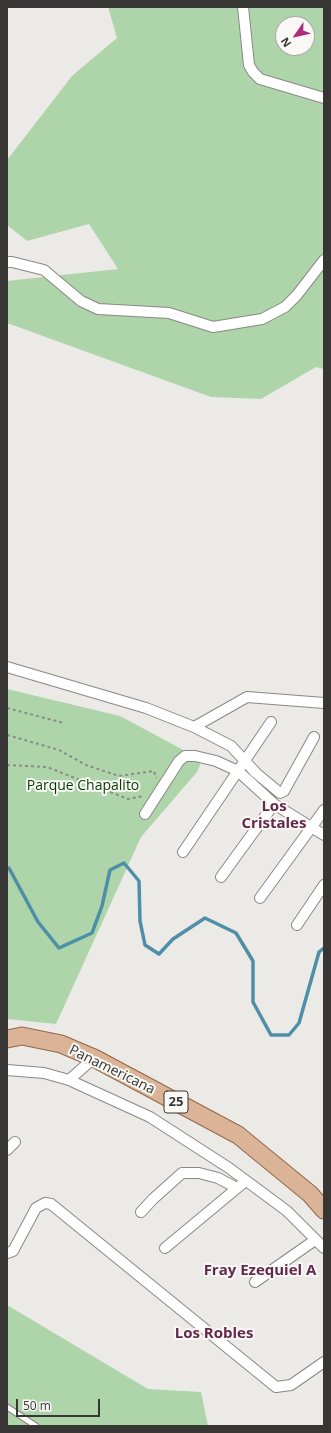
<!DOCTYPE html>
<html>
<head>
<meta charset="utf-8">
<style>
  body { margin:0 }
  #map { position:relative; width:331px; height:1433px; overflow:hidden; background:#eceae7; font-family:"Open Sans",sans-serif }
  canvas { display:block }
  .frame { position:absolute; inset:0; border:8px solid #373635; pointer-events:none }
  .north { position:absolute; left:275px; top:16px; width:40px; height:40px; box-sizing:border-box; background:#f9f8f4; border:1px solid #abaaa8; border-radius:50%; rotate:236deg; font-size:11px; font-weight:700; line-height:16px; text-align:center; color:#373635 }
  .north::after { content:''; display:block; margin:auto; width:14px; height:18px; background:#aa2d7e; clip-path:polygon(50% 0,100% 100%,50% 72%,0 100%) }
  .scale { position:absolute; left:16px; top:1399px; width:84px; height:18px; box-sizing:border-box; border:2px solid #373635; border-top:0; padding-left:5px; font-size:12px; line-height:14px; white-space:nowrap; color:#373635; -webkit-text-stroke:3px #f9f8f4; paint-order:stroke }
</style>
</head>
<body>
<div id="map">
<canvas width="331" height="1433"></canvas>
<div class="frame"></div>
<div class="north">N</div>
<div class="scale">50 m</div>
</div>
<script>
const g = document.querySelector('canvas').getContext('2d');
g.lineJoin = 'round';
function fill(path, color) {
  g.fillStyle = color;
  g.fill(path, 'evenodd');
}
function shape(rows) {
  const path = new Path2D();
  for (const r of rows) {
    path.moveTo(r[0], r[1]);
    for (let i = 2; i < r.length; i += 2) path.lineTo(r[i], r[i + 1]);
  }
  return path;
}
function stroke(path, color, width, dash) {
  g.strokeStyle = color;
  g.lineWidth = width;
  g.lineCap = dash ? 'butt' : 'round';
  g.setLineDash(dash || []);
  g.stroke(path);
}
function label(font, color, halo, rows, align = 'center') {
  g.font = font + ' "Open Sans",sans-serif';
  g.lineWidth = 4;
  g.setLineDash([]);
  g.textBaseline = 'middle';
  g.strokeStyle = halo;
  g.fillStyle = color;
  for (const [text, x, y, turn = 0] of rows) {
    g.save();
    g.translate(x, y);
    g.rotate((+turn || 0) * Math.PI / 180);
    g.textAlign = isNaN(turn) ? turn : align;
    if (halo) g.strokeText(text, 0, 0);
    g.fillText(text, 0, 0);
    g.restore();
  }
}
const green = shape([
  [108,7,324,7,324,369,316,367,261,399,211,397,7,323,7,281,118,269,89,224,27,241,7,225,7,160,72,76,117,38],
  [283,24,307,24,307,48,283,48],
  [7,689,120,716,202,760,197,772,141,837,56,1024,7,1019],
  [7,1305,148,1389,201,1392,208,1426,7,1426]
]);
const stream = shape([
  [7,869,9,868,38,922,59,948,92,933,102,906,110,870,124,863,139,881,140,921,145,945,159,954,173,939,205,918,236,933,253,961,253,1002,271,1035,289,1035,299,1023,319,952,324,948]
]);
const path = shape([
  [7,708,64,723],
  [7,735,59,750,86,765,119,776,154,771,156,778],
  [7,765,47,767,128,799,144,796]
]);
const lane = shape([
  [7,1407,36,1426]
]);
const street = shape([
  [243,7,249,65,253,72,260,79,324,98],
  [7,262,12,262,44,270,81,301,98,309,169,313,213,327,262,319,285,307,297,295,324,260],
  [7,667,146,708,194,727,247,697,324,703],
  [194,727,231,746,256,773,280,793,284,791,314,737],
  [145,814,179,761,185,756,195,756,216,761,238,771,274,804,324,835],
  [183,852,271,722],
  [221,877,274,804],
  [260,898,324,810],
  [297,925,324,885],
  [7,1070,44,1073,69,1080,150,1117,229,1168,287,1211,324,1248],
  [69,1080,94,1058],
  [7,1150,15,1142],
  [141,1212,153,1199,182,1173,199,1173,218,1178,237,1188],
  [165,1248,242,1184],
  [7,1253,13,1251,36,1208,45,1203,51,1204,276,1387,291,1385,324,1362],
  [255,1282,315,1240]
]);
const primary = shape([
  [7,1039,22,1036,61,1044,94,1058,238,1135,310,1194,324,1210]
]);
const shields = [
  [176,1102,24]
];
const shieldNames = [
  ["25",176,1102]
];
const parkNames = [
  ["Parque Chapalito",83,786]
];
const streetNames = [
  ["Panamericana",112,1070,26]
];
const neighbourhoodNames = [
  ["Los",274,807],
  ["Cristales",274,824],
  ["Fray Ezequiel A",260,1271],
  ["Los Robles",214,1334]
];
fill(green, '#aed4a9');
stroke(stream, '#4e8ea6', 3.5);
stroke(lane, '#898885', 7);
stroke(street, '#898885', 12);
stroke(primary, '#926747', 19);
stroke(path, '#8c8a89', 2, [3, 3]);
stroke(lane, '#fff', 5);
stroke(street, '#fff', 10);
stroke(primary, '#dbb397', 17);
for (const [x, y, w] of shields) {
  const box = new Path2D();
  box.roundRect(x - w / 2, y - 11, w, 22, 3);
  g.fillStyle = '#f9f8f4';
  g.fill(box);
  stroke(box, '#373635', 1);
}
label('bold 13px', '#373635', null, shieldNames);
label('14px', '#043c00', '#f9f8f4', parkNames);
label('14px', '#373635', '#f9f8f4', streetNames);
label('bold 15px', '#65284d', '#f9f8f4', neighbourhoodNames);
</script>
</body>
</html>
